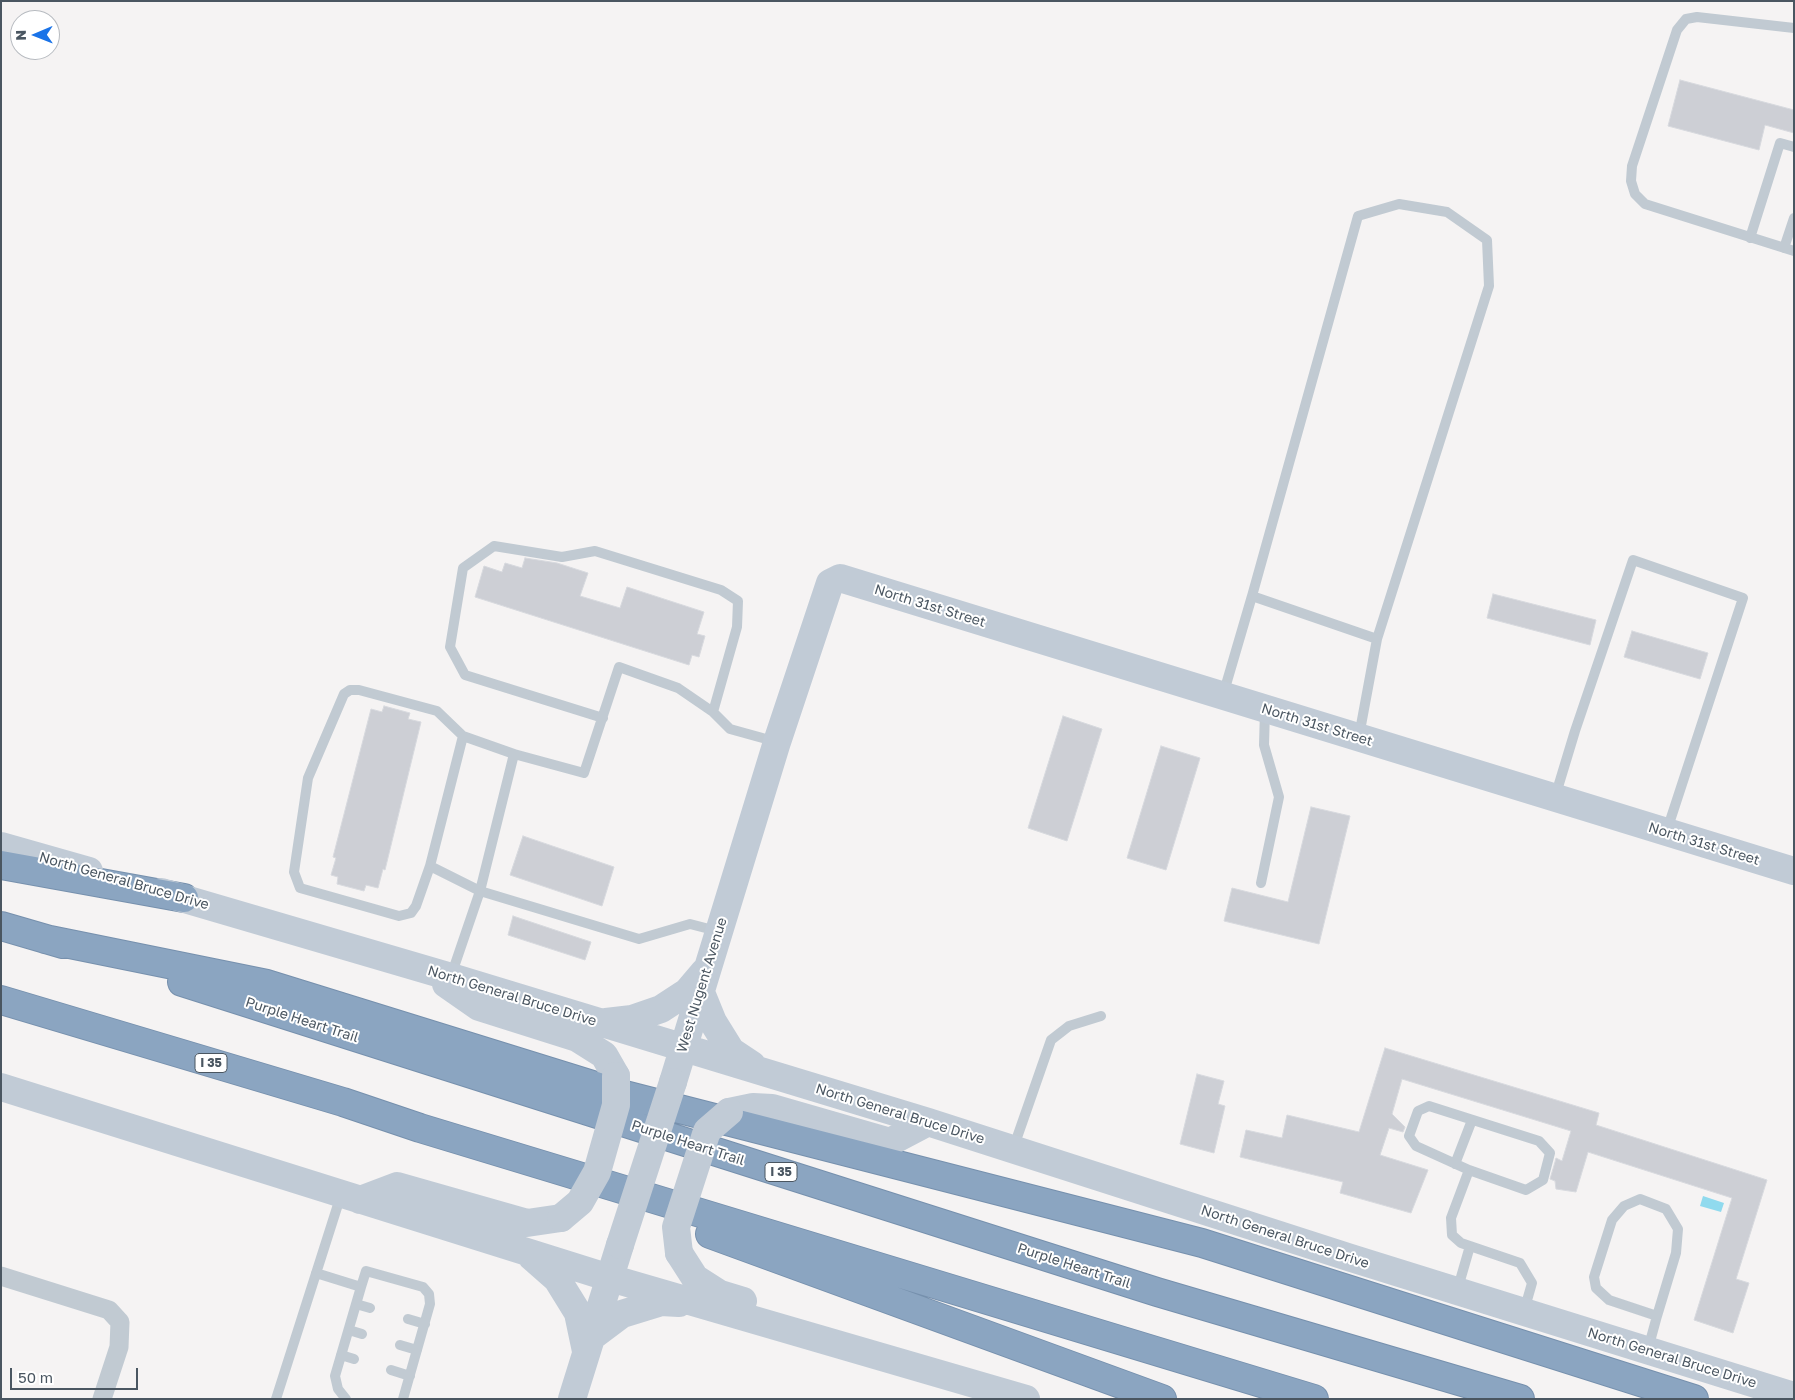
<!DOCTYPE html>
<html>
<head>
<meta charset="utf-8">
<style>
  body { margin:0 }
  #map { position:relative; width:1795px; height:1400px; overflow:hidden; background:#f5f3f3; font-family:"Golos Text",sans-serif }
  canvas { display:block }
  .frame { position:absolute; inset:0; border:2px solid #4a5661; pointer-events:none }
  .north { position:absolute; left:10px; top:10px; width:50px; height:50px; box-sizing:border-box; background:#fff; border:1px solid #b7bbc0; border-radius:50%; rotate:269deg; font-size:14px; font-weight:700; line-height:20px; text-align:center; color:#4a5661 }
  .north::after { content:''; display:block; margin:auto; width:18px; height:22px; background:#1a73e8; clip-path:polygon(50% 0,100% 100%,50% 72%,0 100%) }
  .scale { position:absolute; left:10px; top:1368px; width:128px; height:22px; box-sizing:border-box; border:2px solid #4a5661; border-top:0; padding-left:6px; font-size:15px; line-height:18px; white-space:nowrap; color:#4a5661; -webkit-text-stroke:4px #fff; paint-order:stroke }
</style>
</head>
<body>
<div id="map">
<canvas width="1795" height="1400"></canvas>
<div class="frame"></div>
<div class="north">N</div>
<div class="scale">50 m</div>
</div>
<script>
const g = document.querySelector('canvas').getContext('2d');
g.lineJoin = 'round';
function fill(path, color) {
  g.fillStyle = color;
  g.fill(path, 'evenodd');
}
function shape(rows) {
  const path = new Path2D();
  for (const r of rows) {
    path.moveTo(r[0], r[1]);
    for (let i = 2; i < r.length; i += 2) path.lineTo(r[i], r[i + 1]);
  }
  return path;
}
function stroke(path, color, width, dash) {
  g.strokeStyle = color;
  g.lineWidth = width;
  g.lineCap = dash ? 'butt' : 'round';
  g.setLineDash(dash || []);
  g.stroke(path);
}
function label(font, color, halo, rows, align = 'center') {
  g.font = font + ' "Golos Text",sans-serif';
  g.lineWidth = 4;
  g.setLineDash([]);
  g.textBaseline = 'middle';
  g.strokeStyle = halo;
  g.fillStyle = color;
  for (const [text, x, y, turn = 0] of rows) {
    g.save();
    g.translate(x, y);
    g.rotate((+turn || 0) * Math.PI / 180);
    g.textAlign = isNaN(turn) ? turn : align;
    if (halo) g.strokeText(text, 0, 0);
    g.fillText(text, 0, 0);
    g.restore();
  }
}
const water = shape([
  [1703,1196,1724,1203,1721,1212,1700,1206]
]);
const building = shape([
  [1680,80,1794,110,1794,133,1765,125,1759,150,1668,126,1680,80],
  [525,558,557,563,588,573,580,596,620,608,627,587,704,612,697,634,705,636,699,657,692,655,689,665,475,597,484,566,502,572,505,563,522,568,525,558],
  [1493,594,1596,620,1590,645,1487,618,1493,594],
  [1632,631,1708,653,1700,679,1624,657,1632,631],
  [384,706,410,713,408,719,421,722,385,870,383,869,378,888,366,885,364,891,337,884,338,877,331,875,336,858,333,857,371,709,382,712,384,706],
  [1063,716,1102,729,1067,841,1028,828,1063,716],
  [1161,746,1200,758,1166,870,1127,858,1161,746],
  [1311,807,1350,816,1319,944,1224,921,1232,888,1288,902,1311,807],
  [523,836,614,867,602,906,510,875,523,836],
  [513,916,591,942,585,960,508,935,513,916],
  [1385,1048,1599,1113,1596,1125,1767,1180,1736,1279,1749,1283,1733,1333,1694,1320,1732,1198,1588,1152,1576,1192,1556,1189,1555,1181,1550,1179,1555,1162,1556,1158,1562,1161,1571,1131,1402,1079,1392,1114,1405,1127,1403,1132,1389,1128,1380,1155,1428,1170,1411,1213,1340,1193,1343,1182,1240,1157,1246,1130,1282,1138,1287,1115,1359,1132,1385,1048],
  [1197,1074,1224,1081,1218,1104,1225,1106,1214,1153,1180,1144,1197,1074]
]);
const lane = shape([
  [1794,28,1697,17,1686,19,1677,30,1632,166,1631,181,1635,194,1645,204,1794,251],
  [1750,238,1780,143,1794,147],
  [1784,248,1794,218],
  [1252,596,1358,216,1399,204,1447,212,1487,240,1489,286,1377,639],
  [1223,695,1252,596,1377,639,1359,736],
  [603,718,465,675,450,647,463,568,494,546,562,557,595,551,721,590,738,601,737,627,713,712,730,729,777,742],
  [514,754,463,736,437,711,359,690,350,690,344,694,308,778,294,872,300,888,399,916,411,913,416,906,430,866,480,891,639,939,690,924,717,931],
  [1555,797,1575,731,1633,560,1743,598,1667,830],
  [430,866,463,736],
  [1261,883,1279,797,1264,745,1265,710],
  [451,976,480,891,514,754,584,773,619,667,678,688,713,712],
  [1013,1149,1051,1040,1069,1026,1101,1016],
  [1455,1164,1472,1120],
  [1469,1170,1526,1190,1543,1180,1550,1153,1539,1141,1429,1106,1418,1111,1409,1136,1416,1146,1469,1170,1451,1218,1452,1235,1461,1243,1520,1263,1532,1283,1524,1311],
  [316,1273,361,1287,366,1271,423,1287,429,1294,430,1304,403,1399],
  [1457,1291,1470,1246],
  [356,1304,370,1308],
  [408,1319,425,1324],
  [349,1330,362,1334],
  [400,1345,417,1350],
  [1648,1349,1657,1316,1676,1253,1678,1229,1666,1209,1640,1199,1624,1206,1612,1220,1594,1277,1596,1288,1609,1300,1657,1316],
  [341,1355,354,1359],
  [391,1370,410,1376],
  [276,1399,341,1195],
  [346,1399,338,1389,335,1376,361,1287]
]);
const street = shape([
  [1,1276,109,1310,120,1322,119,1347,102,1399]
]);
const secondary = shape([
  [1,846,89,871],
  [161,892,451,977,928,1122,1351,1258,1794,1396],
  [446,984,479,1007,577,1038,604,1055,616,1076],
  [700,990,713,1022,731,1051,752,1065],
  [606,1022,632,1019,661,1009,687,992,704,972],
  [673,1082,777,742,830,583,840,578,1794,871],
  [1,1087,610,1278,1026,1399],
  [729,1112,753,1107,772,1108,890,1142,928,1122],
  [360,1200,397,1186,527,1223,561,1218],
  [679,1253,695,1278,720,1294,743,1301],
  [532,1257,557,1279,578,1313,586,1351],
  [590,1338,622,1314,661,1302,679,1303],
  [572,1399,620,1245]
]);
const highway = shape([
  [1,865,184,898],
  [1,926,63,944],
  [45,939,267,984,625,1095,1202,1243,1694,1399],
  [182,982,1157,1292,1520,1399],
  [1,1000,343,1102,420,1128,1314,1399],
  [710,1234,1162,1399]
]);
const secondaryBridge = shape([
  [561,1218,580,1202,597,1172,616,1105,616,1076],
  [620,1245,673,1082],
  [679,1253,676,1227,707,1131,729,1112]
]);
const shields = [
  [211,1063,32],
  [781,1172,32]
];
const shieldNames = [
  ["I 35",211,1063],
  ["I 35",781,1172]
];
const streetNames = [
  ["North 31st Street",930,606,17],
  ["North 31st Street",1317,725,17],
  ["North 31st Street",1704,844,17],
  ["North General Bruce Drive",124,881,16],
  ["West Nugent Avenue",702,985,-73],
  ["North General Bruce Drive",512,996,17],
  ["Purple Heart Trail",302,1020,18],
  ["North General Bruce Drive",900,1114,17],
  ["Purple Heart Trail",688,1143,18],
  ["North General Bruce Drive",1285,1237,18],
  ["Purple Heart Trail",1074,1266,18],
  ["North General Bruce Drive",1672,1358,17]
];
fill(water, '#90daee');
fill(building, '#cdcfd5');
stroke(building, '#d7d9de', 1);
stroke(highway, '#7690ad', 30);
stroke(lane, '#c1cad2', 10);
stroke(street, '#c1cad2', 19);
stroke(secondary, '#c1cbd6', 28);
stroke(highway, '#8ba5c1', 28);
stroke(secondaryBridge, '#c1cbd6', 28);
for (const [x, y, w] of shields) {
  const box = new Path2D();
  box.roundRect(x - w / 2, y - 9.5, w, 19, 4);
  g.fillStyle = '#fff';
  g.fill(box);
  stroke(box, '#4a5661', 1);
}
label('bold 12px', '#4a5661', null, shieldNames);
label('14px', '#4a5661', '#fff', streetNames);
</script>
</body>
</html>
